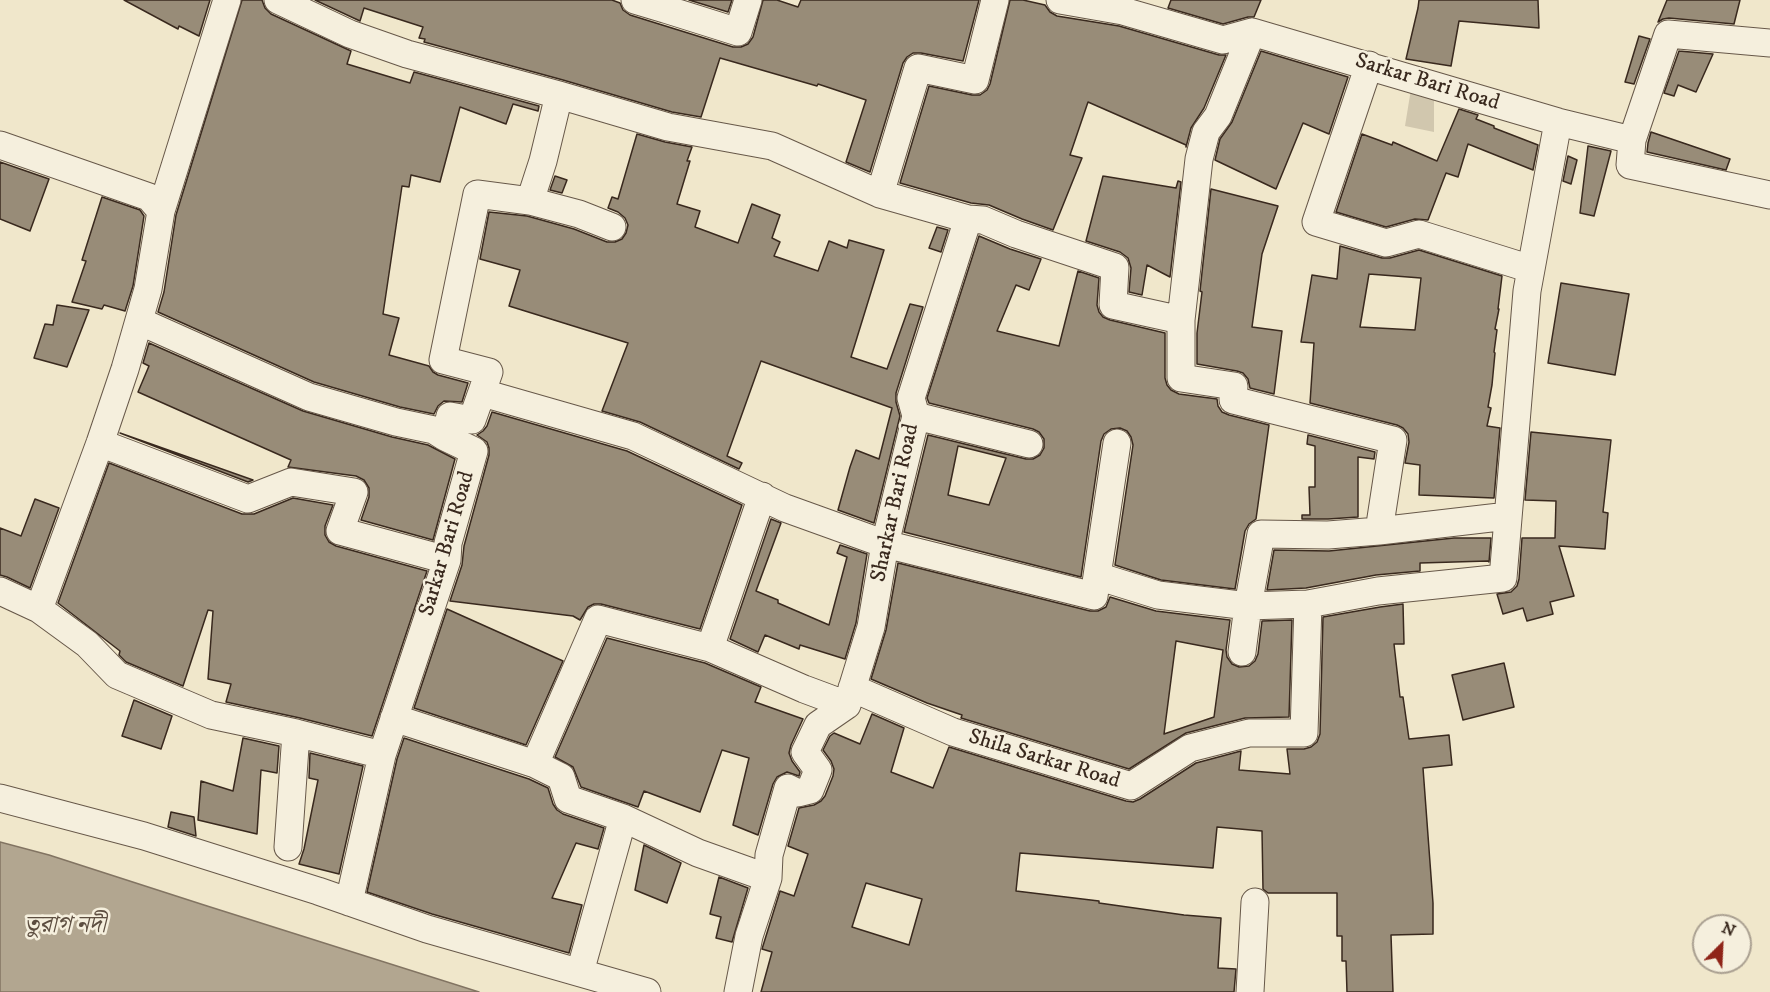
<!DOCTYPE html>
<html>
<head>
<meta charset="utf-8">
<style>
  body { margin:0 }
  #map { position:relative; width:1770px; height:992px; overflow:hidden; background:#f0e7cb; font-family:"IM FELL DW Pica",serif }
  canvas { display:block }
  .north { position:absolute; left:1692px; top:914px; width:60px; height:60px; box-sizing:border-box; background:#f5efdd; border:2px solid #aaa091; border-radius:50%; rotate:24deg; font-size:16px; font-weight:700; line-height:24px; text-align:center; color:#39291e }
  .north::after { content:''; display:block; margin:auto; width:21px; height:27px; background:#8f2418; clip-path:polygon(50% 0,100% 100%,50% 72%,0 100%) }
</style>
</head>
<body>
<div id="map">
<canvas width="1770" height="992"></canvas>
<div class="north">N</div>
</div>
<script>
const g = document.querySelector('canvas').getContext('2d');
g.lineJoin = 'round';
function fill(path, color) {
  g.fillStyle = color;
  g.fill(path, 'evenodd');
}
function shape(rows) {
  const path = new Path2D();
  for (const r of rows) {
    path.moveTo(r[0], r[1]);
    for (let i = 2; i < r.length; i += 2) path.lineTo(r[i], r[i + 1]);
  }
  return path;
}
function stroke(path, color, width, dash) {
  g.strokeStyle = color;
  g.lineWidth = width;
  g.lineCap = dash ? 'butt' : 'round';
  g.setLineDash(dash || []);
  g.stroke(path);
}
function label(font, color, halo, rows, align = 'center') {
  g.font = font + ' "IM FELL DW Pica","Noto Serif Bengali",serif';
  g.lineWidth = 5;
  g.setLineDash([]);
  g.textBaseline = 'middle';
  g.strokeStyle = halo;
  g.fillStyle = color;
  for (const [text, x, y, turn = 0] of rows) {
    g.save();
    g.translate(x, y);
    g.rotate((+turn || 0) * Math.PI / 180);
    g.textAlign = isNaN(turn) ? turn : align;
    if (halo) g.strokeText(text, 0, 0);
    g.fillText(text, 0, 0);
    g.restore();
  }
}
const green = shape([
  [1411,89,1434,95,1434,132,1405,126]
]);
const water = shape([
  [0,842,49,855,204,905,479,992,0,992,0,842]
]);
const building = shape([
  [124,0,210,0,199,36,179,26,178,29,124,0],
  [242,0,262,0,265,8,271,14,351,51,347,64,410,83,414,72,539,106,538,111,513,104,506,124,460,107,440,182,411,175,409,187,402,186,383,314,399,318,389,355,429,366,433,372,438,375,468,383,462,402,444,401,438,406,434,414,400,407,314,382,158,312,164,292,176,215,242,0],
  [315,0,612,0,620,3,623,10,630,15,733,47,741,47,748,44,753,37,763,0,777,0,798,7,801,0,979,0,963,61,921,53,913,53,907,57,903,63,870,172,846,162,866,100,818,84,817,86,720,58,701,117,672,112,563,80,424,42,425,39,419,38,423,27,364,8,360,21,315,0],
  [689,0,732,0,728,12,689,0],
  [1010,0,1023,0,1045,5,1050,12,1057,16,1119,26,1219,55,1226,55,1204,108,1191,128,1186,147,1186,145,1088,102,1070,155,1082,158,1053,230,1022,219,989,205,971,203,900,183,929,86,972,95,980,95,987,90,990,84,1010,0],
  [1171,0,1261,0,1254,17,1248,17,1223,24,1168,8,1171,0],
  [1419,0,1538,0,1539,28,1459,21,1451,66,1406,59,1418,8,1419,0],
  [1667,0,1740,0,1734,24,1669,18,1663,19,1658,22,1667,0],
  [1639,36,1650,39,1634,84,1625,82,1639,36],
  [1261,51,1348,77,1329,134,1303,123,1276,189,1215,160,1220,139,1232,122,1261,51],
  [1679,51,1713,54,1696,92,1678,85,1674,96,1664,93,1679,51],
  [1459,109,1478,115,1476,119,1494,126,1494,128,1538,145,1533,170,1468,144,1458,177,1446,173,1428,220,1415,219,1386,227,1336,212,1362,134,1392,145,1393,142,1437,161,1459,109],
  [1651,132,1730,159,1726,170,1647,152,1648,143,1651,132],
  [637,134,665,142,692,147,687,161,690,161,677,204,700,211,695,227,738,243,752,204,780,215,772,238,780,242,774,256,818,271,829,241,847,248,849,240,884,250,851,357,887,369,910,304,923,307,896,393,896,402,900,416,874,523,838,510,850,467,856,450,879,459,892,408,761,361,727,456,742,463,739,469,640,422,602,411,628,343,509,306,520,270,480,259,489,212,527,216,574,229,607,242,615,242,622,239,626,233,628,225,625,218,618,212,608,208,612,197,618,199,637,134],
  [1588,146,1611,151,1594,216,1580,213,1588,146],
  [1568,156,1577,160,1571,184,1563,181,1568,156],
  [0,162,49,179,30,231,0,219,0,162],
  [555,176,567,180,562,193,550,190,555,176],
  [1103,176,1176,188,1178,181,1181,182,1170,277,1147,265,1142,295,1129,292,1131,268,1128,258,1120,252,1086,241,1103,176],
  [1211,189,1278,206,1262,254,1252,327,1282,331,1274,394,1250,388,1248,379,1243,373,1237,371,1197,364,1197,333,1202,292,1200,291,1211,189],
  [102,197,140,210,144,216,133,286,125,311,104,305,102,309,72,302,86,261,82,260,102,197],
  [937,227,948,230,941,252,929,248,937,227],
  [979,236,1010,249,1041,259,1029,290,1016,285,997,331,1059,346,1078,271,1099,278,1097,305,1099,312,1103,317,1110,320,1165,333,1165,378,1167,385,1171,390,1179,394,1217,399,1218,406,1222,412,1229,415,1269,425,1256,519,1249,524,1245,531,1235,589,1161,580,1115,565,1133,445,1131,437,1127,431,1120,428,1111,429,1104,434,1101,441,1081,577,904,532,928,435,1026,459,1033,459,1040,455,1044,448,1044,439,1039,432,1033,429,929,403,927,398,979,236],
  [958,446,1006,458,989,505,948,495,958,446],
  [1340,246,1382,258,1390,258,1419,250,1502,276,1498,309,1499,309,1495,329,1497,330,1494,352,1495,353,1492,385,1488,407,1491,408,1487,426,1500,428,1494,498,1419,495,1420,465,1405,463,1409,442,1408,434,1403,428,1397,425,1310,403,1314,343,1301,342,1312,275,1337,279,1340,246],
  [1369,274,1421,278,1415,330,1360,327,1369,274],
  [1561,283,1629,294,1615,375,1548,363,1561,283],
  [57,305,89,310,67,367,34,358,45,324,53,325,57,305],
  [149,343,303,411,392,437,428,445,455,459,433,540,361,520,369,497,369,488,364,480,356,476,288,467,291,460,138,392,149,366,143,363,149,343],
  [492,412,627,451,742,505,700,629,601,604,594,604,588,607,580,620,573,616,450,601,462,565,464,546,489,455,489,448,487,442,477,435,483,431,487,426,492,412],
  [1531,432,1611,440,1603,512,1608,513,1605,549,1559,546,1574,596,1550,602,1553,614,1527,621,1523,608,1503,614,1497,594,1511,592,1517,586,1519,579,1522,538,1555,538,1556,501,1525,500,1531,432],
  [120,433,253,480,248,482,120,433],
  [1308,435,1375,452,1374,459,1358,457,1358,517,1328,519,1302,519,1302,515,1310,515,1309,487,1315,487,1315,446,1307,444,1308,435],
  [109,463,242,514,254,514,293,498,333,505,325,526,325,535,329,542,336,546,427,571,372,736,300,718,226,702,231,684,208,679,213,611,208,610,183,686,126,662,119,655,120,651,58,603,109,463],
  [35,499,59,508,30,588,7,577,0,575,0,528,21,536,35,499],
  [771,519,781,523,756,591,778,600,778,603,829,625,847,557,837,553,840,545,867,554,856,623,845,659,800,645,799,649,765,635,758,652,730,639,771,519],
  [1454,538,1491,538,1489,562,1488,561,1420,563,1420,571,1376,575,1306,588,1267,590,1274,550,1329,551,1454,538],
  [898,563,1090,611,1098,611,1106,607,1110,597,1156,611,1230,620,1226,650,1227,657,1232,664,1239,667,1249,666,1255,661,1258,654,1262,621,1292,620,1289,717,1245,718,1186,733,1129,769,961,718,962,715,927,703,871,679,886,630,898,563],
  [1176,641,1223,650,1214,717,1164,734,1176,641],
  [1403,604,1404,644,1394,644,1400,697,1403,697,1409,739,1449,735,1452,765,1423,768,1433,903,1433,934,1391,935,1393,992,1347,992,1346,961,1342,961,1342,936,1337,936,1337,893,1268,893,1263,889,1262,831,1217,827,1213,868,1020,853,1016,891,1099,901,1099,903,1184,915,1221,918,1218,968,1236,969,1234,992,761,992,772,952,762,949,780,891,794,896,808,854,788,846,799,808,814,805,821,801,825,796,833,776,834,769,831,761,823,750,830,736,834,733,860,744,872,714,904,728,891,772,933,788,949,747,1126,801,1133,802,1140,799,1196,763,1241,751,1239,770,1290,774,1287,749,1304,749,1311,747,1317,742,1320,734,1323,617,1380,607,1403,604],
  [866,883,922,899,909,945,852,927,866,883],
  [447,609,563,661,526,745,414,708,447,609],
  [607,638,705,663,761,687,755,702,803,719,791,745,789,753,792,761,800,772,799,776,787,772,777,777,773,784,758,835,733,825,749,758,722,750,700,812,644,791,638,807,581,787,573,767,555,757,607,638],
  [1504,663,1514,707,1463,720,1452,675,1504,663],
  [134,700,172,716,161,749,122,736,134,700],
  [243,738,279,746,277,773,261,770,257,834,198,820,201,781,233,791,243,738],
  [404,738,529,779,548,788,553,804,557,810,563,814,604,828,598,849,576,843,552,898,582,905,569,953,432,914,367,892,397,759,404,738],
  [310,753,363,766,339,874,299,864,304,849,318,780,309,778,310,753],
  [171,812,194,817,196,836,168,827,171,812],
  [644,845,681,863,667,903,635,890,644,845],
  [719,877,748,888,732,942,716,938,721,917,710,914,719,877]
]);
const minor = shape([
  [278,0,350,34,407,54,559,95,668,127,772,146,880,194,968,219,911,398,916,416,885,544,871,627,847,705,818,725,805,752,818,770,810,790,798,793,788,788,769,855,768,878,749,936,738,992],
  [635,0,665,9,668,0],
  [1060,0,1123,11,1223,40,1252,32,1558,122,1632,140,1630,165,1770,195],
  [665,9,738,32,748,0],
  [1369,65,1316,222,1386,243,1419,234,1531,269],
  [1632,140,1668,34,1770,43],
  [0,145,149,197,161,211],
  [880,194,918,68,975,80,995,0],
  [530,201,579,214,612,227],
  [968,219,983,220,1016,234,1115,267,1113,305,1181,320,1181,378,1234,386,1233,400,1393,440,1379,531],
  [1181,320,1199,159,1206,132,1218,116,1252,32],
  [139,321,309,397,396,422,434,430,445,437],
  [483,393,633,436,785,508,885,544,1094,596,1117,443],
  [916,416,1029,444],
  [100,443,248,499,291,482,354,492,340,531,447,560],
  [1097,576,1158,595,1248,606,1308,604,1378,591,1503,578,1527,291,1558,122],
  [0,591,39,609,87,644,117,675,211,715,296,733],
  [39,609,100,443,125,369,148,289,161,211,227,0],
  [710,648,804,689,847,705],
  [1242,652,1248,606,1261,534,1328,535,1379,531,1508,516],
  [852,688,953,732,1131,786,1190,748,1249,733,1304,733,1308,604],
  [394,718,535,764],
  [0,798,144,836,318,891,427,929,647,992],
  [623,818,568,799,561,777,535,764,598,619,710,648,762,496],
  [288,847,296,733,382,755,447,560,448,543,474,451,445,437,450,416,472,420,489,372,443,360,477,194,530,201,543,161,559,95],
  [349,902,382,755],
  [580,972,623,818,698,853,768,878],
  [1250,992,1255,902]
]);
const streetNames = [
  ["Sarkar Bari Road",1427,83,17],
  ["Sharkar Bari Road",896,503,-78],
  ["Sarkar Bari Road",448,544,-74],
  ["Shila Sarkar Road",1044,760,17]
];
const waterNames = [
  ["তুরাগ নদী",65,927]
];
fill(green, '#d1c7ae');
fill(water, '#b2a690');
stroke(water, '#827462', 1.5);
fill(building, '#988c78');
stroke(building, '#39291e', 1.5);
stroke(minor, '#675849', 29);
stroke(minor, '#f5efdd', 27);
label('22px', '#39291e', '#f5efdd', streetNames);
label('italic 24px', '#5d4e40', '#f5efdd', waterNames);
</script>
</body>
</html>
